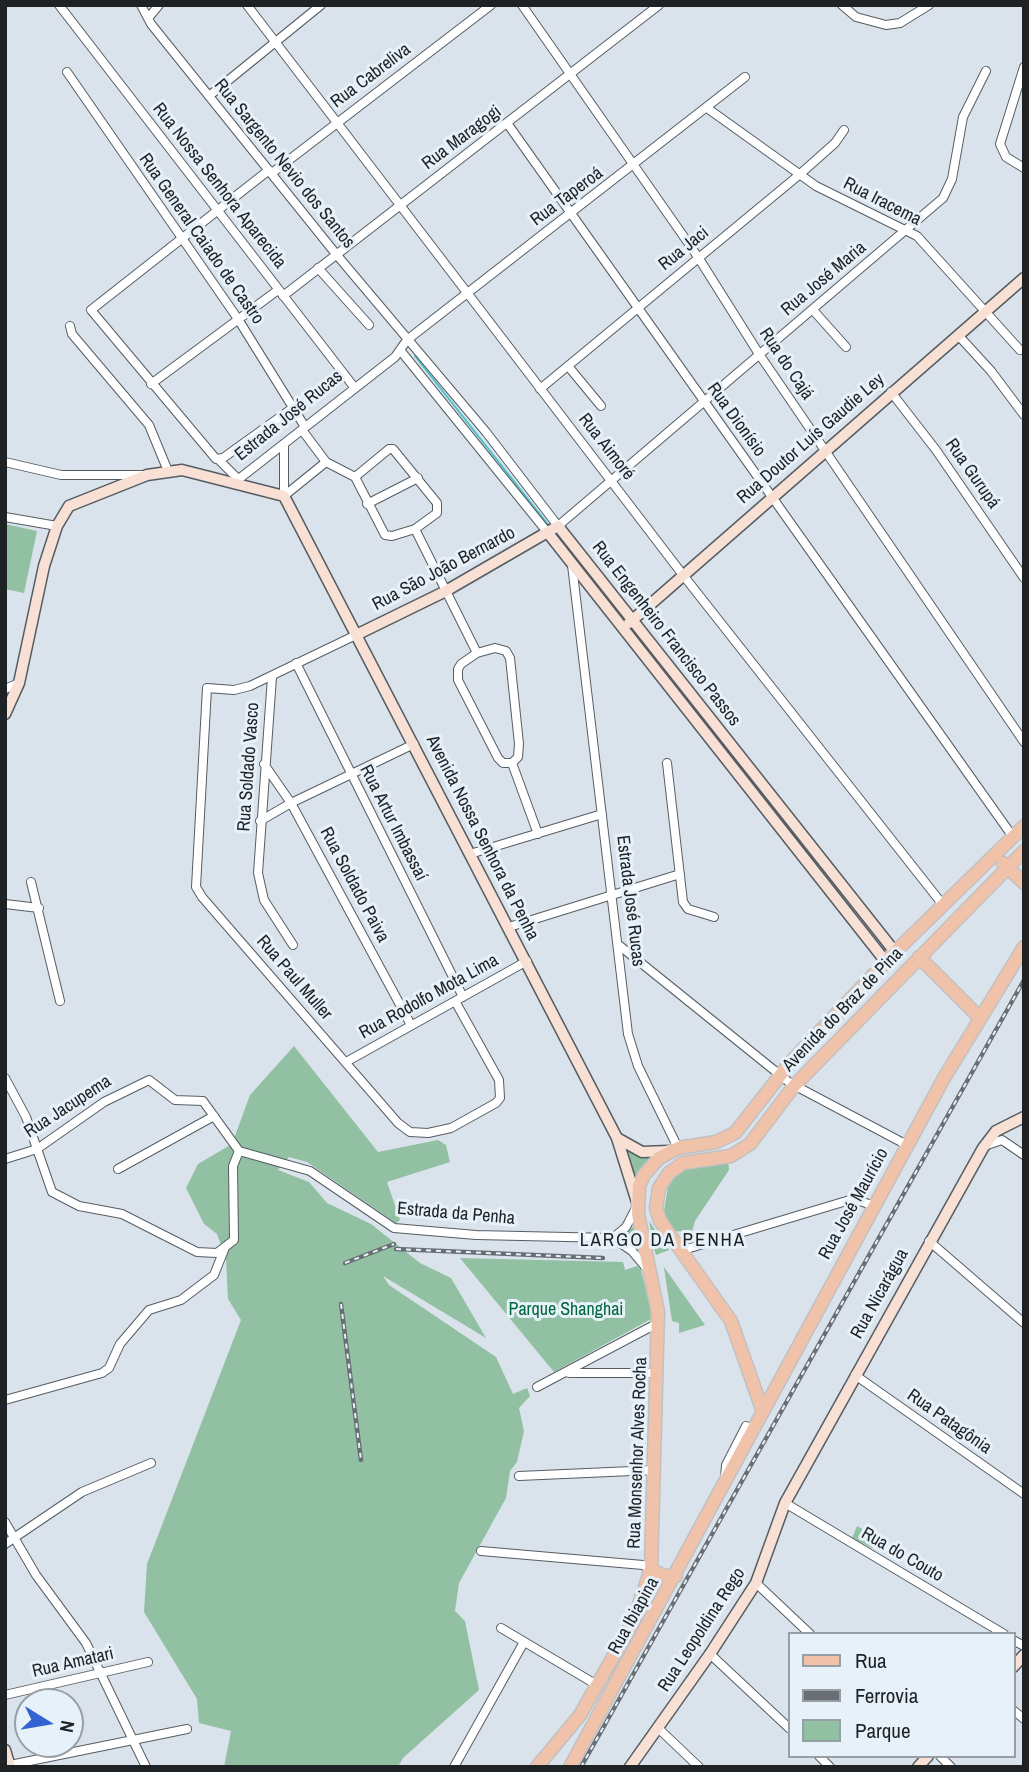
<!DOCTYPE html>
<html>
<head>
<meta charset="utf-8">
<style>
  body { margin:0 }
  #map { position:relative; width:1029px; height:1772px; overflow:hidden; background:#dae3eb; font-family:"Archivo Narrow",sans-serif }
  canvas { display:block }
  .frame { position:absolute; inset:0; border:7px solid #1e2225; pointer-events:none }
  .legend { position:absolute; left:788px; top:1632px; width:228px; height:126px; box-sizing:border-box; background:#e7f1f9; border:2px solid #979ea4; margin:0; padding:9px 12px; list-style:none; font-size:21px; color:#1e2225 }
  .legend li { display:flex; align-items:center; gap:14px; height:35px }
  .legend b { width:35px; border:2px solid #979ea4 }
  .north { position:absolute; left:14px; top:1688px; width:70px; height:70px; box-sizing:border-box; background:#e7f1f9; border:2px solid #979ea4; border-radius:50%; rotate:101deg; font-size:19px; font-weight:700; line-height:28px; text-align:center; color:#1e2225 }
  .north::after { content:''; display:block; margin:auto; width:24px; height:32px; background:#3263d2; clip-path:polygon(50% 0,100% 100%,50% 72%,0 100%) }
</style>
</head>
<body>
<div id="map">
<canvas width="1029" height="1772"></canvas>
<div class="frame"></div>
<ul class="legend">
<li><b style="height:9px;background:#f1c2aa"></b>Rua</li>
<li><b style="height:9px;background:#686e73"></b>Ferrovia</li>
<li><b style="height:19px;background:#91c0a2"></b>Parque</li>
</ul>
<div class="north">N</div>
</div>
<script>
const g = document.querySelector('canvas').getContext('2d');
g.lineJoin = 'round';
function fill(path, color) {
  g.fillStyle = color;
  g.fill(path, 'evenodd');
}
function shape(rows) {
  const path = new Path2D();
  for (const r of rows) {
    path.moveTo(r[0], r[1]);
    for (let i = 2; i < r.length; i += 2) path.lineTo(r[i], r[i + 1]);
  }
  return path;
}
function stroke(path, color, width, dash) {
  g.strokeStyle = color;
  g.lineWidth = width;
  g.lineCap = dash ? 'butt' : 'round';
  g.setLineDash(dash || []);
  g.stroke(path);
}
function label(font, color, halo, rows, align = 'center') {
  g.font = font + ' "Archivo Narrow",sans-serif';
  g.lineWidth = 6;
  g.setLineDash([]);
  g.textBaseline = 'middle';
  g.strokeStyle = halo;
  g.fillStyle = color;
  for (const [text, x, y, turn = 0] of rows) {
    g.save();
    g.translate(x, y);
    g.rotate((+turn || 0) * Math.PI / 180);
    g.textAlign = isNaN(turn) ? turn : align;
    if (halo) g.strokeText(text, 0, 0);
    g.fillText(text, 0, 0);
    g.restore();
  }
}
const green = shape([
  [5,524,37,531,24,593,5,589],
  [294,1046,378,1152,438,1140,446,1145,450,1162,387,1182,400,1220,396,1223,307,1162,289,1157,278,1170,309,1182,327,1203,371,1224,420,1263,451,1278,486,1338,383,1276,389,1285,496,1357,513,1394,527,1388,530,1396,519,1408,524,1431,517,1462,510,1471,506,1498,459,1583,455,1611,465,1621,479,1690,403,1758,398,1767,224,1767,231,1731,199,1723,197,1699,144,1612,147,1564,241,1320,228,1299,226,1259,217,1234,204,1224,186,1188,198,1164,232,1144,250,1095],
  [621,1143,662,1161,646,1184,642,1204,640,1252,619,1237,634,1226,642,1204,636,1177],
  [728,1158,729,1170,695,1221,692,1232,672,1231,664,1211,669,1180,680,1171,694,1164],
  [649,1221,669,1250,656,1255,654,1248],
  [460,1258,623,1262,625,1270,637,1266,641,1270,653,1318,554,1372],
  [664,1268,664,1267,705,1325,679,1333,679,1323,672,1321],
  [857,1526,876,1537,872,1548,852,1538]
]);
const stream = shape([
  [415,356,550,527],
  [560,539,599,586],
  [630,626,781,817]
]);
const street = shape([
  [59,5,354,387],
  [141,5,151,24,336,254,486,432,558,526,943,198,952,179,963,117,986,71],
  [247,5,683,575,943,905],
  [522,5,698,257,759,354,1024,742],
  [842,5,856,17,886,25,900,23,929,5],
  [149,17,159,5],
  [1024,67,1000,144,1006,157,1024,168],
  [67,72,238,319,305,427],
  [209,96,321,5],
  [707,108,816,186,917,236,1020,350],
  [507,123,1013,837],
  [269,170,91,310,216,459,223,458,294,407],
  [272,173,491,5],
  [318,268,369,325],
  [283,296,659,5],
  [813,310,846,347],
  [70,326,72,334,149,425,168,471],
  [958,335,991,371,1024,415],
  [400,350,548,533],
  [568,366,601,406],
  [151,384,278,290],
  [540,389,799,175,835,143,844,130],
  [891,392,936,450,1024,578],
  [302,430,326,462,355,477,385,535,392,536,415,529,437,513,437,503,393,449,389,449,355,477],
  [284,444,284,496],
  [219,460,238,479],
  [5,462,61,475,144,475],
  [235,482,395,357,407,340,745,77],
  [284,496,326,462],
  [367,504,418,478],
  [5,517,57,526],
  [415,529,477,653],
  [572,565,628,1034,638,1066,678,1148],
  [356,635,250,686,234,690,207,688,196,887,202,897,398,1123,410,1132,428,1133,451,1128,496,1103,500,1098,499,1080,455,1001],
  [495,648,506,651,510,658,519,744,518,757,512,763,503,763,498,758,458,680,458,669,461,664,477,653,495,648],
  [296,663,463,997],
  [272,677,258,873,264,900,293,945],
  [5,689,19,683],
  [512,763,538,834],
  [667,763,683,902,688,909,714,917],
  [264,764,291,803,411,1025],
  [260,821,291,803,414,744],
  [470,854,602,814],
  [31,882,60,1001],
  [5,904,39,908],
  [509,927,680,874],
  [620,946,790,1083,907,1145],
  [346,1062,527,961],
  [5,1078,26,1117,52,1192,79,1206,122,1214,197,1252,217,1253,234,1240,233,1166,239,1151,310,1171,394,1228,476,1235,613,1238,632,1251,648,1270],
  [987,1145,1002,1140,1024,1155],
  [5,1159,37,1149,104,1102,149,1080,175,1100,203,1101,239,1151],
  [118,1169,214,1116],
  [613,1238,626,1227,636,1208],
  [929,1241,1024,1323],
  [680,1251,853,1199,869,1204],
  [569,1373,657,1373],
  [855,1375,1024,1494],
  [537,1387,658,1323],
  [5,1400,102,1373,109,1368,120,1344,149,1310,181,1300,214,1275,224,1250],
  [519,1476,655,1470],
  [725,1478,726,1465,746,1426,753,1430],
  [785,1503,1004,1634],
  [5,1522,36,1575,86,1643,146,1767],
  [5,1544,82,1492,151,1463],
  [481,1551,643,1565,651,1569],
  [756,1583,810,1634],
  [501,1628,597,1685],
  [1013,1640,1024,1646],
  [710,1654,789,1728],
  [5,1695,148,1662],
  [1013,1710,1024,1719],
  [658,1728,699,1767],
  [819,1756,830,1767],
  [940,1756,951,1767],
  [10,1765,187,1729],
  [454,1767,524,1642]
]);
const secondary = shape([
  [548,533,886,962],
  [629,623,1024,278],
  [356,635,444,592,558,526,895,952],
  [5,714,19,683,44,566,57,526,69,506,147,475,182,470,284,496,617,1138,642,1152,669,1151],
  [617,1138,637,1202],
  [1013,1667,1024,1655],
  [5,1750,10,1767],
  [630,1767,710,1654,756,1583,785,1503,983,1148,996,1131,1024,1117],
  [918,1767,928,1756]
]);
const primary = shape([
  [1003,863,1024,883],
  [919,957,980,1018],
  [762,1409,731,1321,660,1221,656,1208,659,1188,669,1173,683,1163,731,1156,750,1144,794,1086,1024,851],
  [651,1569,664,1576,676,1576],
  [537,1767,580,1715,633,1622,651,1569,658,1312,638,1214,639,1186,644,1175,659,1158,678,1148,716,1142,735,1133,790,1063,895,952,1024,826],
  [570,1767,944,1078,1024,947]
]);
const rail = shape([
  [396,1249,603,1258],
  [345,1263,394,1244],
  [341,1304,361,1460],
  [581,1767,1024,980]
]);
const streetNames = [
  ["Rua Cabreliva",371,76,-37],
  ["Rua Maragogi",462,138,-37],
  ["Rua Sargento Nevio dos Santos",284,164,51],
  ["Rua Nossa Senhora Aparecida",219,186,52],
  ["Rua Taperoá",567,197,-37],
  ["Rua Iracema",882,202,27],
  ["Rua General Caiado de Castro",201,239,55],
  ["Rua Jaci",684,249,-39],
  ["Rua José Maria",824,279,-40],
  ["Rua do Cajá",786,364,56],
  ["Estrada José Rucas",289,416,-39],
  ["Rua Dionísio",736,420,54],
  ["Rua Doutor Luís Gaudie Ley",811,439,-41],
  ["Rua Aimoré",606,447,52],
  ["Rua Gurupá",972,474,55],
  ["Rua São João Bernardo",444,569,-28],
  ["Rua Engenheiro Francisco Passos",666,634,52],
  ["Rua Soldado Vasco",249,767,-86],
  ["Rua Artur Imbassaí",393,823,63],
  ["Avenida Nossa Senhora da Penha",482,838,63],
  ["Rua Soldado Paiva",354,885,62],
  ["Estrada José Rucas",630,901,83],
  ["Rua Paul Muller",294,978,49],
  ["Rua Rodolfo Mota Lima",429,997,-29],
  ["Avenida do Braz de Pina",843,1010,-46],
  ["Rua Jacupema",68,1107,-33],
  ["Rua José Maurício",854,1204,-61],
  ["Estrada da Penha",456,1214,5],
  ["Rua Nicarágua",880,1294,-61],
  ["Rua Patagônia",949,1422,35],
  ["Rua Monsenhor Alves Rocha",638,1453,-88],
  ["Rua do Couto",902,1555,30],
  ["Rua Ibiapina",634,1616,-61],
  ["Rua Leopoldina Rego",702,1630,-57],
  ["Rua Amatari",73,1663,-13]
];
const parkNames = [
  ["Parque Shanghai",566,1310]
];
const neighbourhoodNames = [
  ["LARGO DA PENHA",663,1241]
];
fill(green, '#91c0a2');
stroke(stream, '#49c3c7', 2);
stroke(street, '#555d63', 10);
stroke(secondary, '#555d63', 13);
stroke(primary, '#c0c1c2', 15);
stroke(street, '#fff', 8);
stroke(secondary, '#f8e0d4', 10);
stroke(primary, '#f1c2aa', 12);
stroke(rail, '#686e73', 4.5);
stroke(rail, '#e7f1f9', 2, [5]);
label('18px', '#1e2225', '#e7f1f9', streetNames);
label('18px', '#00673b', '#e7f1f9', parkNames);
g.letterSpacing = '2px';
label('19px', '#1e2225', '#e7f1f9', neighbourhoodNames);
g.letterSpacing = '0px';
</script>
</body>
</html>
